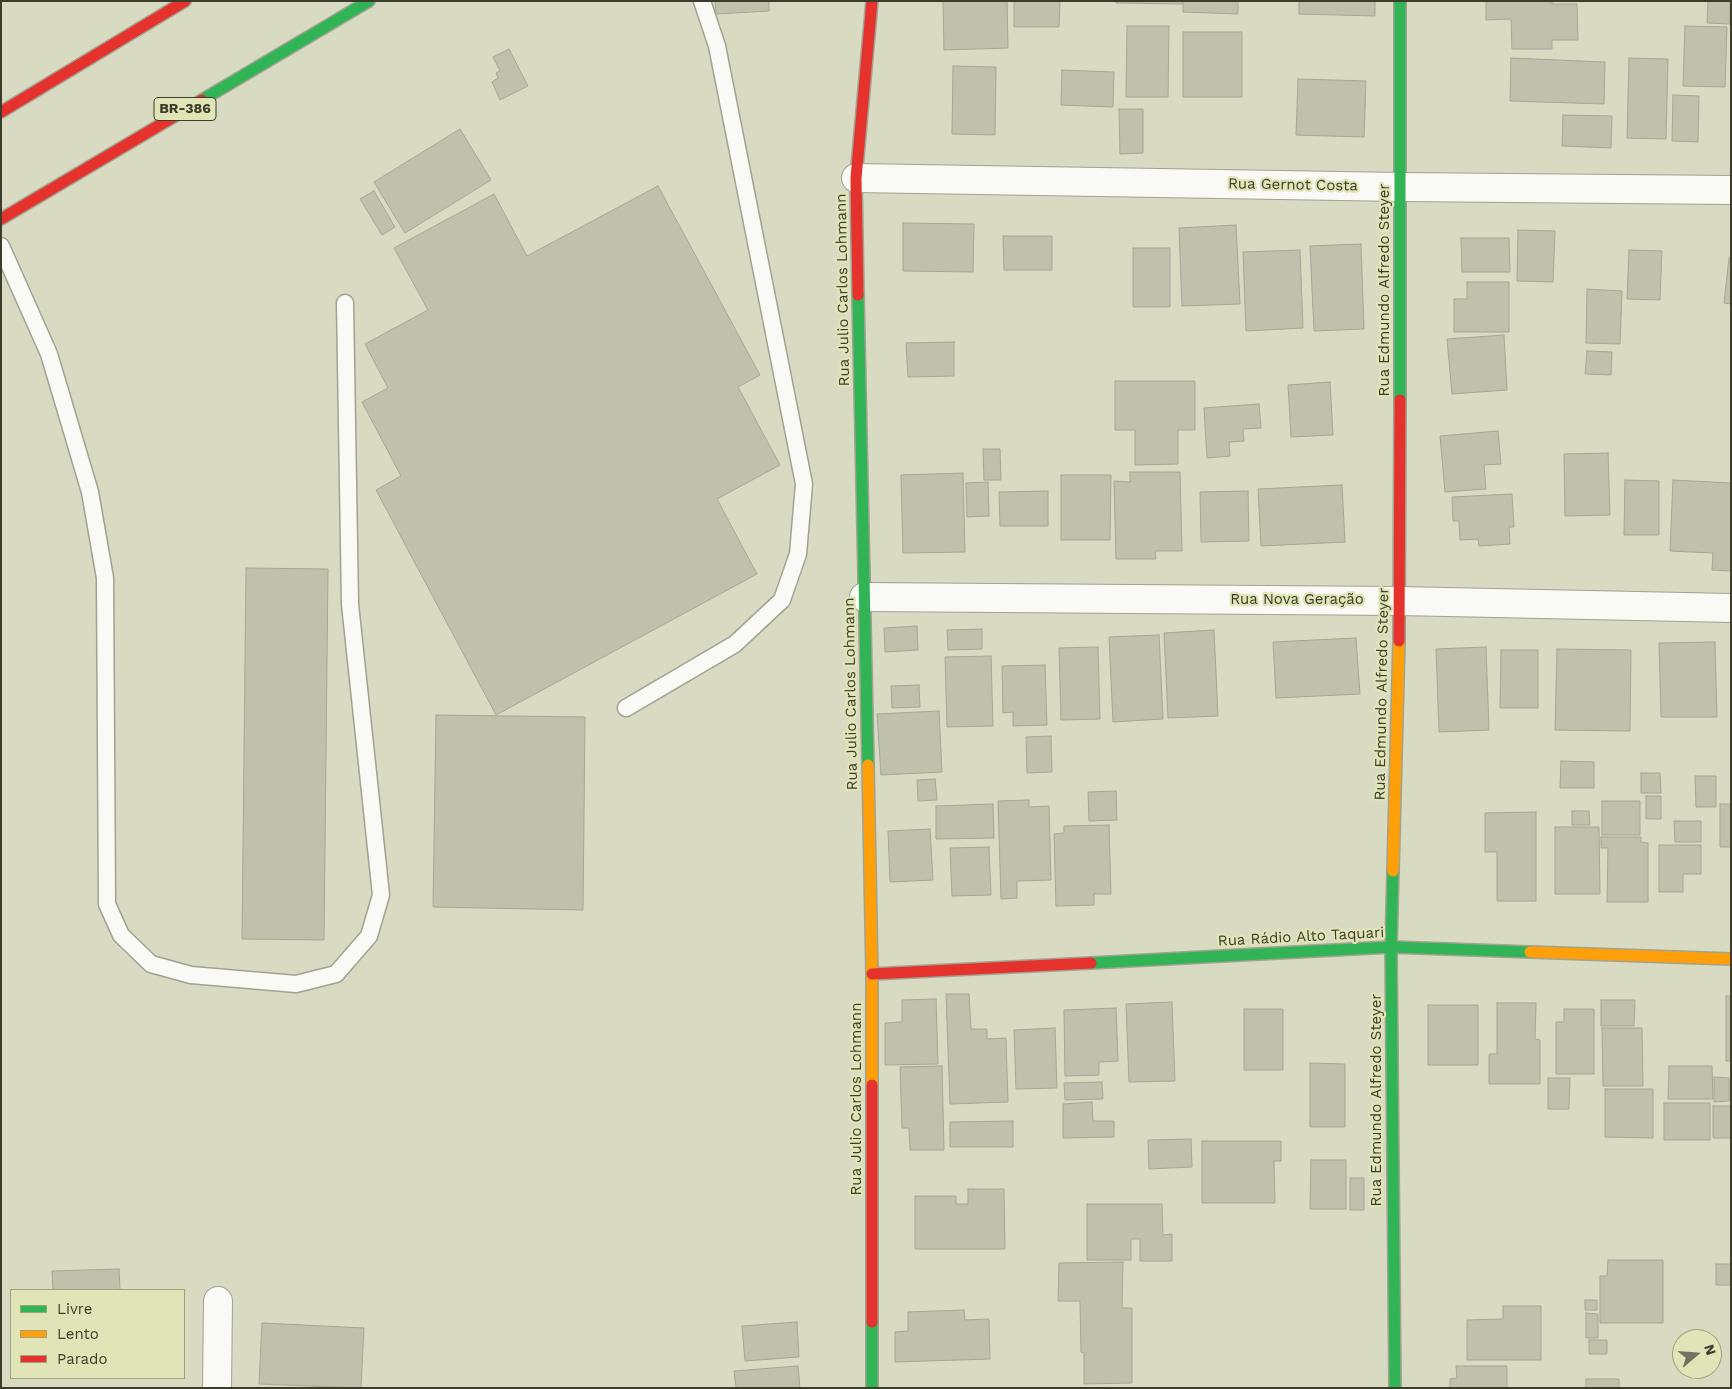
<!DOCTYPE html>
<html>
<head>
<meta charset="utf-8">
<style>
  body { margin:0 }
  #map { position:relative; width:1732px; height:1389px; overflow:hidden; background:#d8dac2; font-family:"Work Sans",sans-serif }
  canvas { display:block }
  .frame { position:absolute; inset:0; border:2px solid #3b3c2a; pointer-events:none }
  .legend { position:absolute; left:10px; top:1289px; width:175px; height:90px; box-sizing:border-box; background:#e1e4b7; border:1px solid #9fa17f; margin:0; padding:6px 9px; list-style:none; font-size:15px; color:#3b3c2a }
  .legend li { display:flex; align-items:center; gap:10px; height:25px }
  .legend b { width:25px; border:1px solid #9fa17f }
  .north { position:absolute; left:1672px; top:1329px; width:50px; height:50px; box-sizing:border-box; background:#e1e4b7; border:1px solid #9fa17f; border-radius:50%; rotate:72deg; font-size:14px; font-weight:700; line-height:20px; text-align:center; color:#3b3c2a }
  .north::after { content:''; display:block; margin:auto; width:18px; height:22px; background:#72735f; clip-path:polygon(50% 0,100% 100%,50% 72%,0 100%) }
</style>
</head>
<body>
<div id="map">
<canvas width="1732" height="1389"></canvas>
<div class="frame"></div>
<ul class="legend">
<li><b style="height:6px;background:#30b455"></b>Livre</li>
<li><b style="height:6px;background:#ff9f0a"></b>Lento</li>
<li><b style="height:6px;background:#e5322d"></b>Parado</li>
</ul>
<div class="north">N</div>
</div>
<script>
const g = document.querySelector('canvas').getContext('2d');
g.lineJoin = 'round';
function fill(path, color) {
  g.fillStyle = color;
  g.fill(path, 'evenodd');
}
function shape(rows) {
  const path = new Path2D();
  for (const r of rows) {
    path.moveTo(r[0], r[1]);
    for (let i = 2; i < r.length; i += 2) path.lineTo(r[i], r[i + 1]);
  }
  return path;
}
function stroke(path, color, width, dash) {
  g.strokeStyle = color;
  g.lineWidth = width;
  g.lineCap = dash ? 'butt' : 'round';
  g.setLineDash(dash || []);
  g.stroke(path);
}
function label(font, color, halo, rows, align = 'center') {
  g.font = font + ' "Work Sans",sans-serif';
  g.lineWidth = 4.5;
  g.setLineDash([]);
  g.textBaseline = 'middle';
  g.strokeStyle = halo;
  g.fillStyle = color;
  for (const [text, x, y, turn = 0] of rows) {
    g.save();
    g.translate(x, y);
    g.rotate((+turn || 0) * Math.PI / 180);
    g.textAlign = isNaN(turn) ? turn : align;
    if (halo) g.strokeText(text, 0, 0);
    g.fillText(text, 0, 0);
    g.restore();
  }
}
const building = shape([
  [715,1,769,1,769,11,716,14,715,1],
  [943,1,1007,1,1008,48,944,50,943,1],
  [1014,1,1060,1,1059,27,1014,27,1014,1],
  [1116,1,1183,1,1182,4,1116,3,1116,1],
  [1183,1,1238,1,1238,14,1183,12,1183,1],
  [1299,1,1375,1,1375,16,1299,14,1299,1],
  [1486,1,1552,1,1552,4,1577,4,1578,40,1552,40,1552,49,1512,49,1511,19,1486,20,1486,1],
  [1708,1,1730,1,1730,24,1707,23,1708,1],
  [1127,26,1169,26,1168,97,1126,97,1127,26],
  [1685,26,1727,27,1725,87,1683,86,1685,26],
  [1183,32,1242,32,1242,97,1183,97,1183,32],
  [509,49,528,86,500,100,492,82,498,78,496,73,500,71,493,57,509,49],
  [1511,58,1605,62,1604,104,1510,101,1511,58],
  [1629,58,1668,59,1666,139,1627,138,1629,58],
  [953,66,996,67,995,135,952,134,953,66],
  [1062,70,1114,72,1113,107,1061,105,1062,70],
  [1298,79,1366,81,1364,137,1296,135,1298,79],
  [1673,95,1699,96,1698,142,1672,141,1673,95],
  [1119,109,1143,109,1143,153,1120,154,1119,109],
  [1563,115,1612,116,1611,148,1562,146,1563,115],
  [460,129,491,180,405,233,374,182,460,129],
  [658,186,760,375,738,387,780,465,717,499,757,574,496,715,376,490,401,476,362,402,388,388,365,344,428,310,394,248,494,194,527,256,658,186],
  [374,191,395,227,382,235,360,199,374,191],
  [903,223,974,224,973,272,903,271,903,223],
  [1236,225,1240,304,1182,306,1179,228,1236,225],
  [1518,230,1555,231,1553,282,1517,281,1518,230],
  [1003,236,1052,236,1052,270,1004,270,1003,236],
  [1461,238,1509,238,1510,272,1462,272,1461,238],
  [1361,244,1364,329,1314,331,1310,246,1361,244],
  [1133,248,1170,248,1170,307,1133,307,1133,248],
  [1300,250,1303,328,1246,331,1243,252,1300,250],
  [1629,250,1662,251,1660,300,1627,299,1629,250],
  [1729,258,1731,259,1731,304,1724,303,1729,258],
  [1467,282,1509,282,1509,332,1454,332,1454,299,1467,299,1467,282],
  [1587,289,1622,291,1620,344,1586,343,1587,289],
  [1504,335,1507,390,1452,394,1447,339,1504,335],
  [954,342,954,376,908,377,906,343,954,342],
  [1587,351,1612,352,1611,375,1585,374,1587,351],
  [1115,381,1195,381,1195,430,1178,430,1178,464,1135,465,1135,430,1115,430,1115,381],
  [1330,382,1333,435,1291,437,1288,385,1330,382],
  [1259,404,1261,428,1243,429,1244,441,1229,442,1230,456,1207,458,1204,408,1259,404],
  [1498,431,1501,464,1484,465,1486,489,1445,492,1440,436,1498,431],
  [983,449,1000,449,1001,480,984,480,983,449],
  [1608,453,1610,515,1565,516,1564,454,1608,453],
  [1130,472,1180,472,1182,551,1155,551,1156,559,1116,559,1114,481,1130,482,1130,472],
  [963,473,965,552,903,553,901,475,963,473],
  [1061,475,1111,475,1110,540,1061,540,1061,475],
  [1625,480,1659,481,1659,535,1624,535,1625,480],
  [1673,480,1731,483,1731,571,1712,570,1713,553,1670,551,1673,480],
  [988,482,989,516,967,517,966,483,988,482],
  [1342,485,1345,542,1261,546,1258,489,1342,485],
  [1048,491,1048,526,1000,526,999,492,1048,491],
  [1248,491,1249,541,1201,542,1200,492,1248,491],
  [1512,494,1514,527,1509,527,1510,544,1479,546,1478,539,1460,540,1459,521,1453,521,1452,497,1512,494],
  [246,568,328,569,324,940,242,939,246,568],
  [917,626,918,650,885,652,884,628,917,626],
  [982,629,982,649,948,650,947,630,982,629],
  [1214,630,1218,716,1168,718,1164,633,1214,630],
  [1159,635,1163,719,1113,722,1109,637,1159,635],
  [1356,638,1360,694,1276,698,1273,642,1356,638],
  [1715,642,1717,717,1661,717,1659,643,1715,642],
  [1098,647,1100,719,1061,720,1059,648,1098,647],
  [1486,647,1489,730,1439,732,1436,649,1486,647],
  [1557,649,1631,650,1630,731,1555,730,1557,649],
  [1501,650,1538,650,1538,708,1500,708,1501,650],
  [991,656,993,726,947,727,945,657,991,656],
  [1045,665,1047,725,1013,726,1013,712,1003,713,1002,666,1045,665],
  [919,685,920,707,892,708,891,686,919,685],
  [939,711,942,772,881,775,877,714,939,711],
  [436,715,585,717,583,910,433,907,436,715],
  [1051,736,1052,772,1027,773,1026,737,1051,736],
  [1561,761,1594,762,1594,788,1560,788,1561,761],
  [1641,773,1660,773,1661,793,1641,793,1641,773],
  [1695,776,1716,776,1716,807,1696,807,1695,776],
  [935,779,937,800,918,801,917,780,935,779],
  [1116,791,1117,820,1089,821,1088,792,1116,791],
  [1646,796,1661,796,1661,819,1646,819,1646,796],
  [1029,800,1029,807,1049,806,1051,880,1017,881,1017,898,1001,899,998,801,1029,800],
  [1602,801,1640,801,1640,835,1602,835,1602,801],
  [993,804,994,838,936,839,936,806,993,804],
  [1720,804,1731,804,1731,847,1720,847,1720,804],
  [1572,811,1589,811,1590,825,1572,825,1572,811],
  [1536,812,1536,901,1497,901,1497,852,1485,852,1485,813,1536,812],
  [1674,821,1701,821,1701,842,1675,842,1674,821],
  [1109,825,1111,894,1094,894,1094,905,1056,906,1054,834,1064,833,1064,826,1109,825],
  [1555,827,1599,827,1600,894,1555,894,1555,827],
  [930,829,933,880,890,882,888,831,930,829],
  [1601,837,1641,837,1641,842,1648,843,1648,902,1607,902,1608,848,1601,848,1601,837],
  [1659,845,1701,845,1701,874,1683,874,1683,892,1659,892,1659,845],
  [989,847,991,895,952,896,950,848,989,847],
  [946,994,969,994,971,1029,987,1029,987,1039,1006,1038,1008,1102,950,1104,946,994],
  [1726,996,1731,996,1731,1061,1726,1061,1726,996],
  [936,999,938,1064,885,1065,885,1023,902,1022,902,1000,936,999],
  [1601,1000,1635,1000,1634,1026,1601,1026,1601,1000],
  [1172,1002,1175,1081,1129,1082,1126,1004,1172,1002],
  [1497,1003,1536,1003,1535,1039,1540,1040,1540,1084,1489,1084,1489,1054,1497,1054,1497,1003],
  [1428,1005,1478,1005,1478,1065,1428,1065,1428,1005],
  [1116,1008,1118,1061,1099,1062,1099,1075,1065,1076,1064,1010,1116,1008],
  [1244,1009,1283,1009,1283,1070,1244,1070,1244,1009],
  [1564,1009,1594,1009,1594,1074,1556,1074,1556,1022,1564,1022,1564,1009],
  [1055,1028,1057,1088,1016,1089,1014,1030,1055,1028],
  [1602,1028,1642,1028,1643,1086,1603,1086,1602,1028],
  [1310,1063,1345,1064,1345,1127,1310,1127,1310,1063],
  [942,1066,944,1150,910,1150,909,1128,902,1128,900,1067,942,1066],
  [1669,1066,1712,1066,1713,1099,1668,1099,1669,1066],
  [1714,1077,1729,1078,1729,1101,1714,1102,1714,1077],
  [1548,1078,1570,1078,1569,1109,1548,1109,1548,1078],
  [1102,1082,1103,1099,1065,1100,1064,1083,1102,1082],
  [1605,1089,1653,1089,1653,1138,1605,1137,1605,1089],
  [1092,1102,1093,1121,1114,1121,1114,1137,1063,1138,1063,1104,1092,1102],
  [1664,1103,1710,1103,1710,1140,1664,1140,1664,1103],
  [1713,1106,1731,1106,1731,1138,1713,1138,1713,1106],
  [1013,1121,1013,1147,950,1147,950,1122,1013,1121],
  [1191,1139,1192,1167,1149,1169,1148,1140,1191,1139],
  [1202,1141,1281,1141,1281,1161,1274,1161,1275,1203,1202,1203,1202,1141],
  [1311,1160,1346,1160,1346,1209,1310,1209,1311,1160],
  [1350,1178,1364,1178,1364,1210,1350,1210,1350,1178],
  [968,1189,1004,1189,1005,1249,915,1249,915,1196,956,1196,956,1204,968,1204,968,1189],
  [1087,1204,1162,1204,1163,1235,1172,1234,1172,1261,1140,1261,1140,1239,1131,1239,1131,1260,1087,1260,1087,1204],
  [1608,1260,1663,1260,1663,1323,1600,1323,1600,1276,1607,1276,1608,1260],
  [1123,1262,1122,1308,1132,1308,1132,1383,1084,1384,1084,1353,1081,1352,1080,1301,1058,1301,1059,1263,1123,1262],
  [1716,1264,1731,1264,1731,1285,1716,1285,1716,1264],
  [119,1269,120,1290,53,1290,52,1271,119,1269],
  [1585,1300,1597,1300,1597,1310,1585,1310,1585,1300],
  [1503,1306,1541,1306,1541,1360,1467,1360,1467,1320,1503,1319,1503,1306],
  [964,1310,965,1320,989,1319,990,1359,895,1362,895,1332,908,1331,908,1312,964,1310],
  [1586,1313,1598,1314,1598,1338,1586,1338,1586,1313],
  [797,1322,799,1357,745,1361,742,1326,797,1322],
  [262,1323,364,1328,361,1388,259,1384,262,1323],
  [1589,1340,1607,1340,1607,1354,1589,1354,1589,1340],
  [798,1366,800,1388,736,1388,734,1371,798,1366],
  [1456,1366,1507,1366,1507,1388,1450,1388,1450,1379,1457,1378,1456,1366],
  [1586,1379,1619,1379,1619,1388,1586,1388,1586,1379]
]);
const lane = shape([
  [1,246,49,354,90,492,105,578,107,904,121,935,151,964,191,975,296,984,336,974,369,936,381,895,350,604,345,303],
  [626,708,735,644,782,600,798,554,804,484,717,46,702,1]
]);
const street = shape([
  [856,178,1401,187,1731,190],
  [864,597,1400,601,1731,608],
  [217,1388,218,1301]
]);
const fast = shape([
  [1400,1,1400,400],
  [202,100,369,1],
  [858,295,868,765],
  [1393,871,1391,947,1395,1388],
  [1091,963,1391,947,1530,952],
  [872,1322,872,1388]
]);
const slow = shape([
  [868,765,872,974,872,1085],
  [1393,871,1399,641],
  [1530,952,1731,959]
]);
const jam = shape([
  [1,112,185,1],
  [1,219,202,100],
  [858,295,856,178,872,1],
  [1399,641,1400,400],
  [872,974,1091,963],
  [872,1085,872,1322]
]);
const shields = [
  [185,109,62]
];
const shieldNames = [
  ["BR-386",185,109]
];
const streetNames = [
  ["Rua Gernot Costa",1293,185,1],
  ["Rua Julio Carlos Lohmann",843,290,-91],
  ["Rua Edmundo Alfredo Steyer",1385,290,-90],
  ["Rua Nova Geração",1297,600],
  ["Rua Julio Carlos Lohmann",851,694,-91],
  ["Rua Edmundo Alfredo Steyer",1382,694,-89],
  ["Rua Rádio Alto Taquari",1301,937,-3],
  ["Rua Julio Carlos Lohmann",857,1099,-90],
  ["Rua Edmundo Alfredo Steyer",1377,1100,-90]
];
fill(building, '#c0c1ad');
stroke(building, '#a5a694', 1);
stroke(lane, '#a1a290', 19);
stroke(street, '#a1a290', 30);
stroke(fast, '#a1a290', 14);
stroke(slow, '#a1a290', 14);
stroke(jam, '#a1a290', 14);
stroke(lane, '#f9f9f6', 16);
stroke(street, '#f9f9f6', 28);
stroke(fast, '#30b455', 11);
stroke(slow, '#ff9f0a', 11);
stroke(jam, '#e5322d', 11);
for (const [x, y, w] of shields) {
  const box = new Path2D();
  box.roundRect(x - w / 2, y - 11.5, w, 23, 4);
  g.fillStyle = '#e1e4b7';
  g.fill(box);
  stroke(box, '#3b3c2a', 1);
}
label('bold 14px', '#3b3c2a', null, shieldNames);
label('15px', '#3b3c2a', '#e1e4b7', streetNames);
</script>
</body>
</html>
